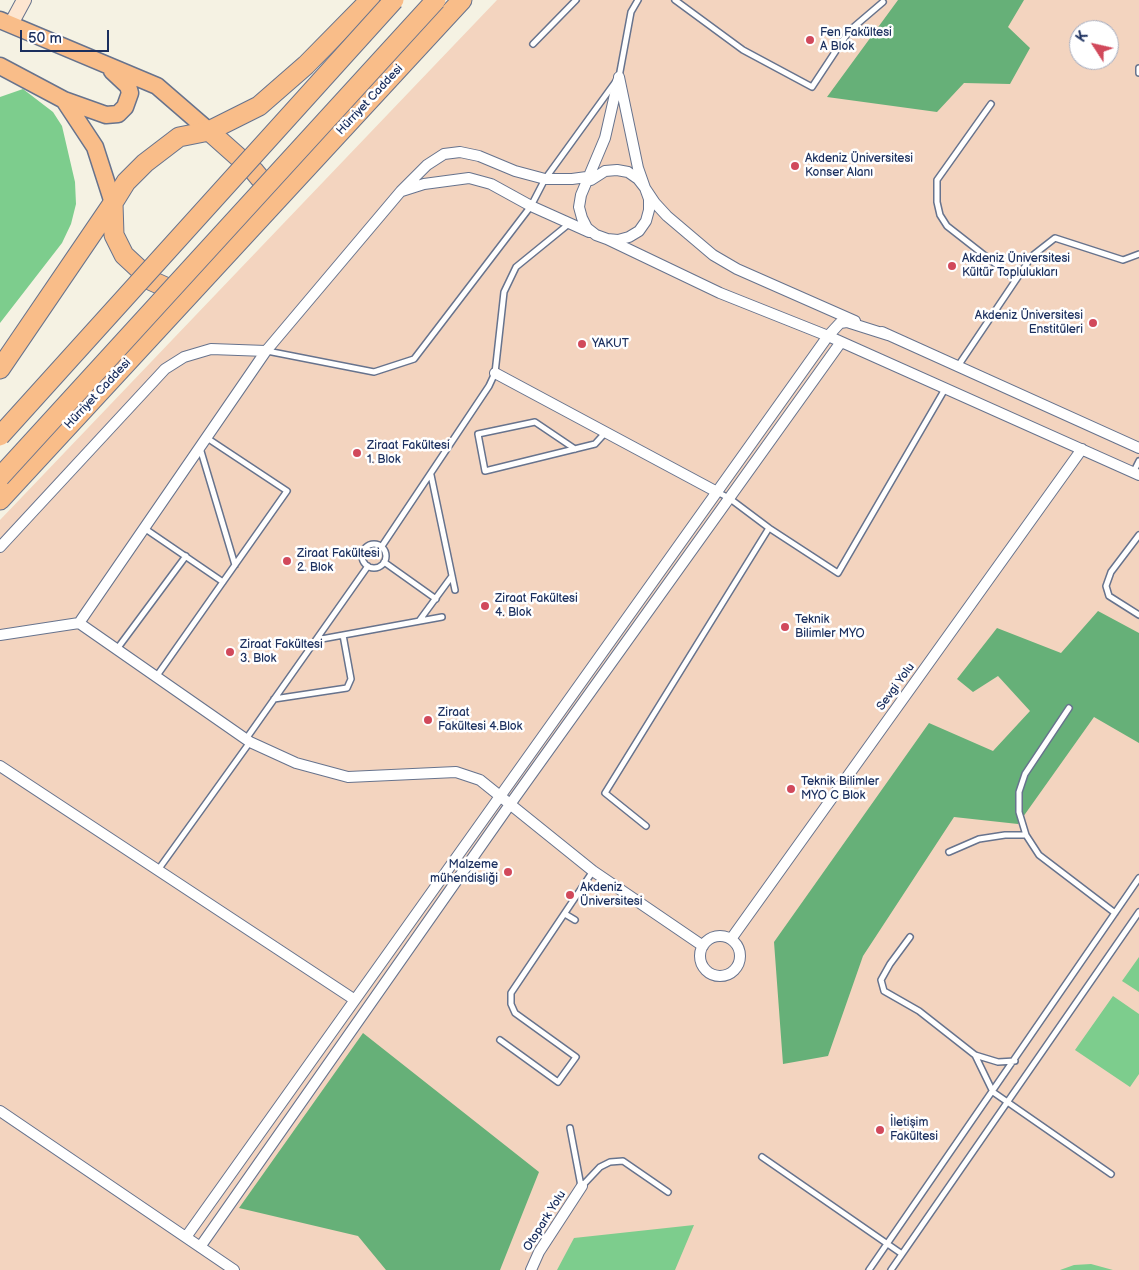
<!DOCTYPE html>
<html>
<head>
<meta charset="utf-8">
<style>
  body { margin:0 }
  #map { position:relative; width:1139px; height:1270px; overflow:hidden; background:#f5f2e3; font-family:"Balsamiq Sans",sans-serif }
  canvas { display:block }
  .north { position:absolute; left:1069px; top:20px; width:50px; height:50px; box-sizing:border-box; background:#fff; border:1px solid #a4acbf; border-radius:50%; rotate:305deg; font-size:14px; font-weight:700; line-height:20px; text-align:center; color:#1b2f5e }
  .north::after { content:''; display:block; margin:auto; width:18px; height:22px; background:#d1495b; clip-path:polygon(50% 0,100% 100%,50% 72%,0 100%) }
  .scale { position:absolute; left:20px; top:30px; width:89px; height:22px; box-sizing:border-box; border:2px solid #1b2f5e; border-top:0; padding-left:6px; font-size:15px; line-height:18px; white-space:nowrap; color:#1b2f5e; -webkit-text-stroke:4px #fff; paint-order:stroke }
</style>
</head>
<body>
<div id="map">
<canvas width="1139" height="1270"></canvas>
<div class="north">K</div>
<div class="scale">50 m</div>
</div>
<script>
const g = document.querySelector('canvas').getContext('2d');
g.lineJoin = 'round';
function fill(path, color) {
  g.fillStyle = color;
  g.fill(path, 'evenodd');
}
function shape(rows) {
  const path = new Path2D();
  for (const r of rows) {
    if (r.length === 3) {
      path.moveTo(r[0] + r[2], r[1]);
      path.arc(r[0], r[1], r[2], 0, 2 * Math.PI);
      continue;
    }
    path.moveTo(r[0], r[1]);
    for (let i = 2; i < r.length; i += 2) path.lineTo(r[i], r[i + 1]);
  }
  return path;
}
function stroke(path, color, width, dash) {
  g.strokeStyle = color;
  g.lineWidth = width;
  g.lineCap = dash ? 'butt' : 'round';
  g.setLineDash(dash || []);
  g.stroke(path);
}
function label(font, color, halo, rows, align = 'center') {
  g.font = font + ' "Balsamiq Sans",sans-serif';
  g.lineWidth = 5;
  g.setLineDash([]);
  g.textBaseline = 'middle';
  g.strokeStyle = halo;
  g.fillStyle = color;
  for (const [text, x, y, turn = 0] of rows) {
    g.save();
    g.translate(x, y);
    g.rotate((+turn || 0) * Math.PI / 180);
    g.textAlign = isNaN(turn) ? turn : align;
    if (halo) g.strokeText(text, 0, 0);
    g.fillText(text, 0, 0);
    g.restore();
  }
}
const built = shape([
  [497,0,1139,0,1139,1270,0,1270,0,520],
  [1079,30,1109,30,1109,60,1079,60]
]);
const green = shape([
  [23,89,53,112,62,126,75,182,76,204,71,224,62,243,0,323,0,97],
  [1139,957,1139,992,1122,981],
  [1113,996,1139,1014,1139,1074,1130,1087,1075,1050],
  [694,1225,675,1270,557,1270,574,1238],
  [1091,1264,1113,1270,1060,1270,1074,1265]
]);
const forest = shape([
  [898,0,1024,0,1008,27,1030,48,1010,84,964,83,937,112,827,97],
  [1098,611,1139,633,1139,743,1094,717,1018,824,954,817,863,956,828,1056,783,1064,774,942,929,723,993,751,1030,711,998,676,973,692,957,679,997,628,1061,653],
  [363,1033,539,1172,500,1270,386,1270,358,1236,239,1208]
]);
const lane = shape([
  [675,0,743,50,812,87,849,31,883,2],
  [533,44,576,0],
  [1139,68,1139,73],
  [991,104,937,180,937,202,940,215,947,226,1016,280],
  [267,351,374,372,414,359,531,206,545,179,619,77,631,12,638,0],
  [958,366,1032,256,1055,238,1123,260,1139,254],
  [200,448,235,565],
  [575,449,535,422,478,434,485,471,595,444,605,433],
  [1133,473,1139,461],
  [431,475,455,590],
  [717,492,729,498,769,528,838,573,945,389],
  [144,528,223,582],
  [1139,535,1111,572,1106,586,1109,596,1139,615],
  [374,556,12],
  [382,546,489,386,495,373,504,292,516,267,570,223],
  [384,562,436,599],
  [419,621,452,576],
  [316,640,442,617],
  [117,649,186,556],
  [156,677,287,491,207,438],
  [274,699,347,688,351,679,343,635],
  [1069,708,1025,774,1019,792,1019,812,1026,835,1039,855,1115,913],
  [246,739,368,566],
  [646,826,605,793,769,528],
  [949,852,979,839,1005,835,1026,835],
  [158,870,250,742],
  [565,914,575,920],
  [910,937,890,964,881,980,884,991,919,1011,975,1055,998,1062,1015,1061],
  [500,1040,558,1082,576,1057,515,1013,511,1004,511,993,593,871],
  [975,1055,993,1092,1111,1174],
  [570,1128,581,1186],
  [762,1157,902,1254],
  [582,1186,600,1167,610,1162,623,1161,668,1192],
  [869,1270,1139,878],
  [891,1270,1139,912]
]);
const street = shape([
  [619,77,638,168,645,188,655,203,667,216,713,255,737,269,855,321],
  [591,180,605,171,617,170,628,172,638,179,645,188,649,199,649,210,646,221,639,231,629,237,618,240,607,239,596,235,587,228,582,218,579,207,581,195,605,138,618,81],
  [402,191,424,184,469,178,491,184,531,206,589,232],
  [607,239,720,293,828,336,1139,475],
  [882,332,1139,448],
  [495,373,717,492],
  [0,547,165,369,184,357,211,349,266,351],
  [79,623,266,351,401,191,427,165,444,154,460,152,479,156,515,171,545,179,572,179,594,176],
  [0,635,79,623,250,742,296,763,348,777,456,772,480,780,593,871,703,946],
  [0,766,355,1000],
  [720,956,20],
  [731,939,1082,449],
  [0,1111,234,1270],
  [186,1237,828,336,840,323,847,322,888,335],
  [200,1247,511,803,841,342],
  [531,1270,539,1252,582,1186]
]);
const secondary = shape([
  [11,24,24,0]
]);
const primary = shape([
  [0,20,157,86,209,131],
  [0,66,64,100,95,147,113,203],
  [64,100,106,115,118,114,125,107,130,93,128,86,112,71]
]);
const highway = shape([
  [209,131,259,106,306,65,370,0],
  [185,291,179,293,152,281,124,255,114,235,113,203,126,182,145,163,179,137,209,131,254,171,277,199],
  [0,369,113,203],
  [0,500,462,0]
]);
const highwayBridge = shape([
  [0,436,394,0],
  [0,477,436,0]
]);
const markers = [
  [810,40,5,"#d1495b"],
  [795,166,5,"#d1495b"],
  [952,266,5,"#d1495b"],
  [1093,323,5,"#d1495b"],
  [582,344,5,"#d1495b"],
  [357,453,5,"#d1495b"],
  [287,561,5,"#d1495b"],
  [485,606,5,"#d1495b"],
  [785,627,5,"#d1495b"],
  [230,652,5,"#d1495b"],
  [428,720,5,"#d1495b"],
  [791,789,5,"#d1495b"],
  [508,872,5,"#d1495b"],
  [570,895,5,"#d1495b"],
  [880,1130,5,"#d1495b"]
];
const poiNames = [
  ["Fen Fakültesi",820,33],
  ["A Blok",820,47],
  ["Akdeniz Üniversitesi",805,159],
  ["Konser Alanı",805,173],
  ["Akdeniz Üniversitesi",962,259],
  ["Kültür Toplulukları",962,273],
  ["Akdeniz Üniversitesi",1083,316,"right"],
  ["Enstitüleri",1083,330,"right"],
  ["YAKUT",592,344],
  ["Ziraat Fakültesi",367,446],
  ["1. Blok",367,460],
  ["Ziraat Fakültesi",297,554],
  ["2. Blok",297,568],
  ["Ziraat Fakültesi",495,599],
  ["4. Blok",495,613],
  ["Teknik",795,620],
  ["Bilimler MYO",795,634],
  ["Ziraat Fakültesi",240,645],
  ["3. Blok",240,659],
  ["Ziraat",438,713],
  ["Fakültesi 4.Blok",438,727],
  ["Teknik Bilimler",801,782],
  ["MYO C Blok",801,796],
  ["Malzeme",498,865,"right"],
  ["mühendisliği",498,879,"right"],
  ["Akdeniz",580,888],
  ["Üniversitesi",580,902],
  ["İletişim",890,1123],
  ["Fakültesi",890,1137]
];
const streetNames = [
  ["Hürriyet Caddesi",370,100,-47],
  ["Hürriyet Caddesi",98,394,-47],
  ["Sevgi Yolu",896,687,-54],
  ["Otopark Yolu",545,1221,-58]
];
fill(built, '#f3d4bf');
fill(green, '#7dcd8d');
fill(forest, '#66b078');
stroke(lane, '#67738d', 8);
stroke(street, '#67738d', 12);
stroke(secondary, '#67738d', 16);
stroke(primary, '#67738d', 19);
stroke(highway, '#67738d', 21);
stroke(lane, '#fff', 5);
stroke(street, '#fff', 10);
stroke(secondary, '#fde5d0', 14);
stroke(primary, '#f9bd89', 16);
stroke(highway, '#f9bd89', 19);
stroke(highwayBridge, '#67738d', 21, []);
stroke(highwayBridge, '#f9bd89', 19);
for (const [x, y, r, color] of markers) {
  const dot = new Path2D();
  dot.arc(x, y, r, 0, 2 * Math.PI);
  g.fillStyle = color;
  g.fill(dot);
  stroke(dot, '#fff', 2);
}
label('12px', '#1b2f5e', '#fff', poiNames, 'left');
label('12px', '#1b2f5e', '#fff', streetNames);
</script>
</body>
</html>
